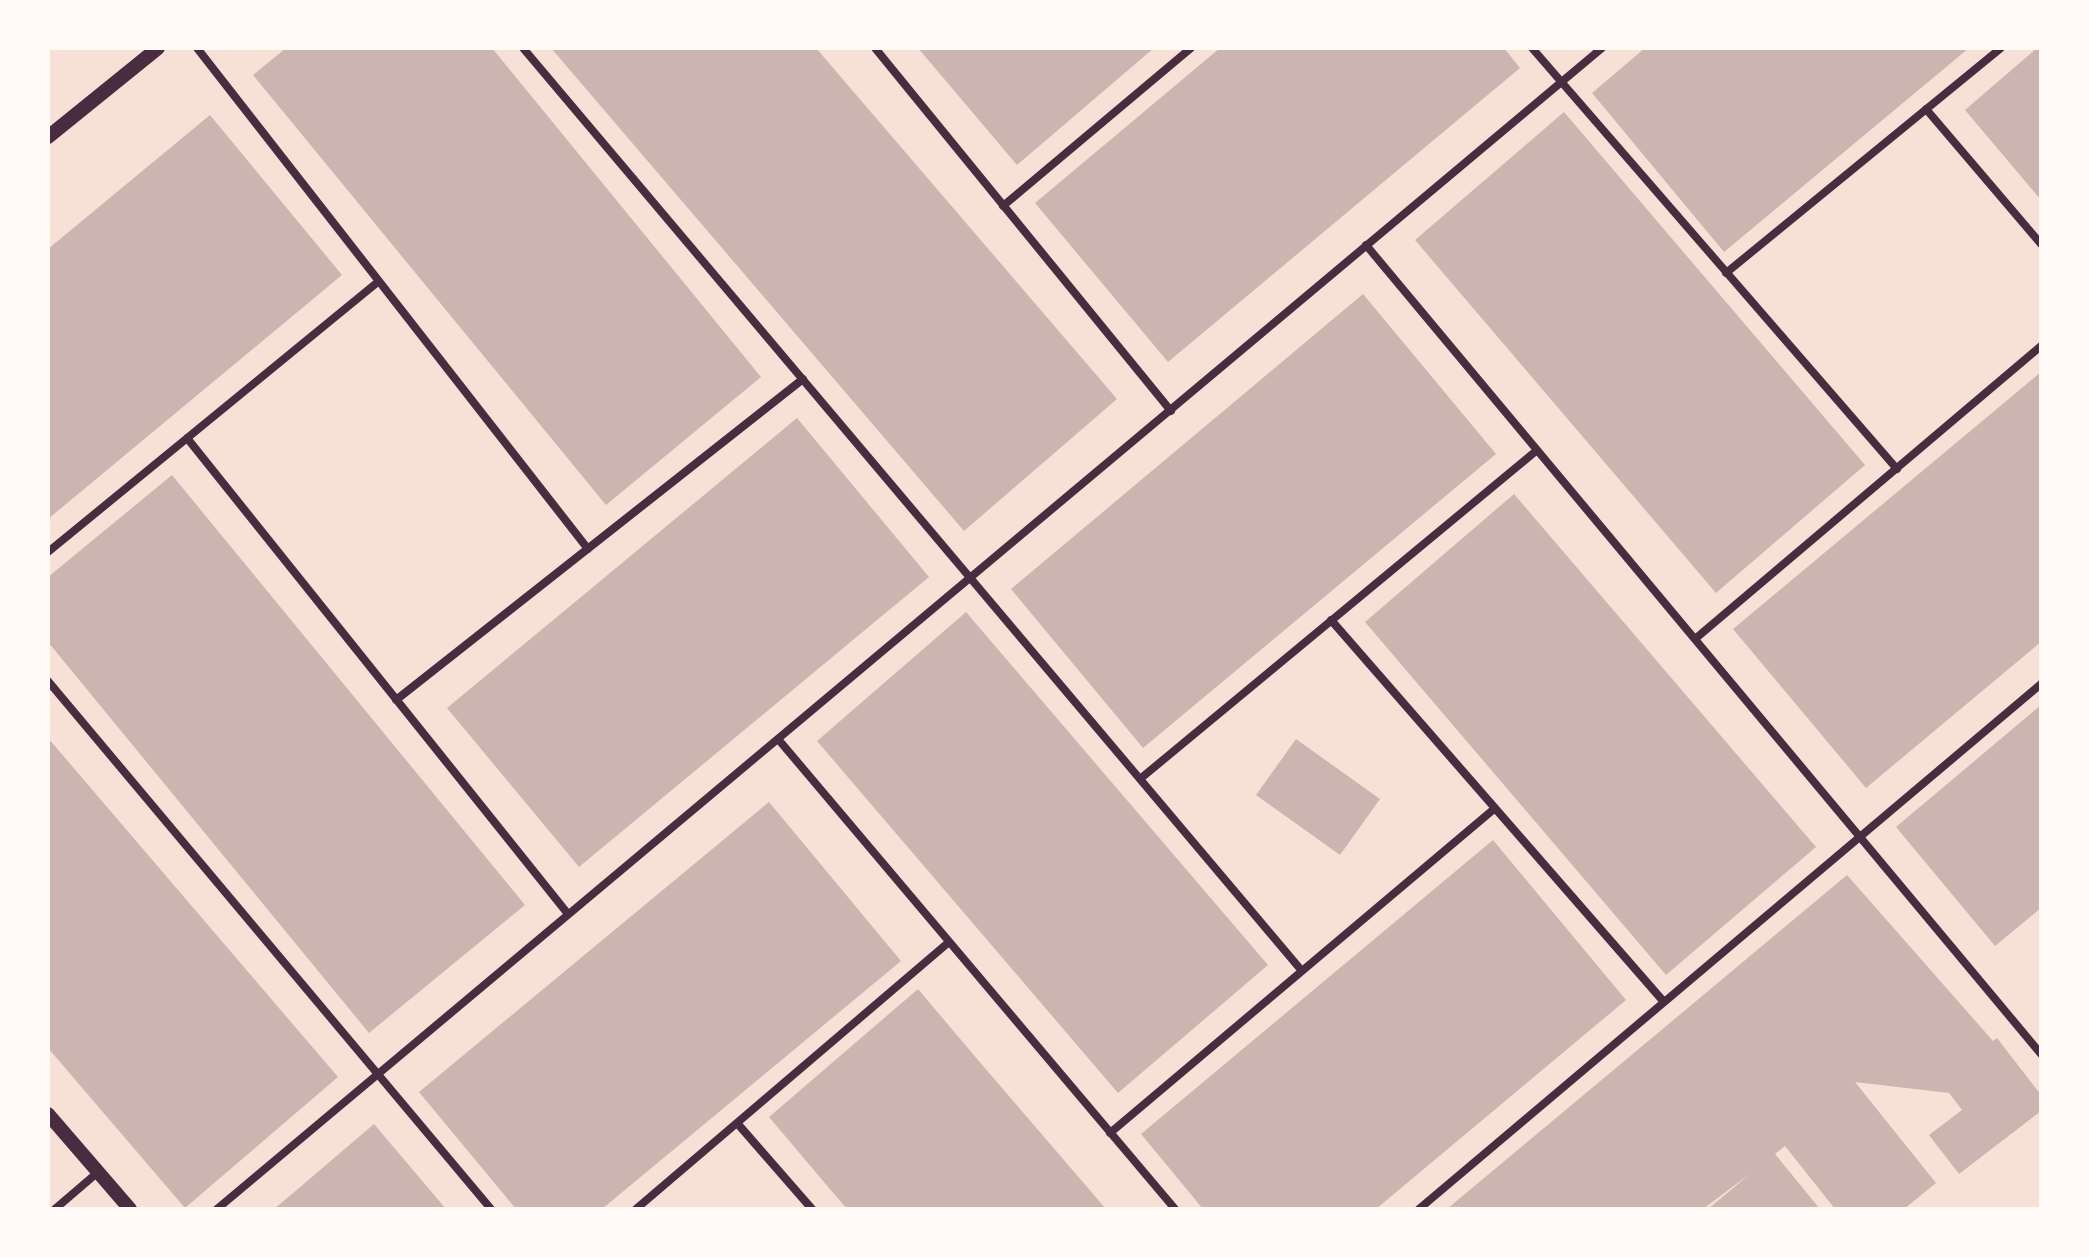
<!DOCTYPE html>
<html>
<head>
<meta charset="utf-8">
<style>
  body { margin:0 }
  #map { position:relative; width:2089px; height:1257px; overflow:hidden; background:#f7e1d7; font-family:"DejaVu Sans",sans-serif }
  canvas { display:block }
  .frame { position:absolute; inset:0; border:50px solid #fffaf5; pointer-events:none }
</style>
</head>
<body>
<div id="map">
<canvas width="2089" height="1257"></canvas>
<div class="frame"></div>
</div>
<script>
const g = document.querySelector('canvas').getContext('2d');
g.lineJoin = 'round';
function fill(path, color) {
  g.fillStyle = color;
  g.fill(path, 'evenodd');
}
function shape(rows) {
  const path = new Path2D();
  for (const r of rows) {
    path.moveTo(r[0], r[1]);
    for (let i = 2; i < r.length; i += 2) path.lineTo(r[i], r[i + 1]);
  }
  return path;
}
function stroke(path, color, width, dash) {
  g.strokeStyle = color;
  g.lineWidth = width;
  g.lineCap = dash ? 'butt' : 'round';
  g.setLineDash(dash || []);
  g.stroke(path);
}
const building = shape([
  [286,48,492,48,761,377,606,505,253,75],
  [551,48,816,48,1117,399,964,531],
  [918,48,1154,48,1017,165],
  [1220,48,1504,48,1520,68,1168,362,1035,203],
  [1645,48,1969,48,1724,252,1592,93],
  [2037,48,2041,48,2041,200,1965,110],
  [1564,112,1865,465,1716,593,1415,240],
  [210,115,342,275,48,519,48,249],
  [1363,294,1496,454,1143,748,1011,589],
  [2041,372,2041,642,1866,788,1733,629],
  [797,418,929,577,579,867,447,708],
  [172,475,525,905,369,1033,48,642,48,577],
  [1514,494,1816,847,1666,975,1365,622],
  [966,612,1268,965,1118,1093,817,741],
  [2041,705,2041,908,1995,946,1896,827],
  [48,738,338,1077,185,1208,48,1048],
  [1296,739,1380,799,1340,855,1256,795],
  [769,802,901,961,602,1209,516,1209,419,1092],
  [1493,840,1626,1000,1376,1209,1203,1209,1141,1134],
  [1847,875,1993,1041,1997,1038,2041,1095,2041,1111,1959,1174,1929,1135,1962,1110,1949,1093,1855,1082,1936,1183,1904,1209,1835,1209,1785,1146,1775,1154,1820,1209,1708,1209,1751,1173,1703,1209,1447,1209],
  [918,989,978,1060,1106,1209,847,1209,829,1188,769,1117],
  [374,1124,446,1209,274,1209,299,1188]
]);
const minor = shape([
  [197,48,588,549],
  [523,48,1302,971],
  [875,48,1171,411],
  [1532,48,1897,469],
  [1926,109,2041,244],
  [1003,206,1191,48],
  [1366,245,2041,1054],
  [1726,273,2001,48],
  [187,438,568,914],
  [48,552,379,281],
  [1331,620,1664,1002],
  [1695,639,2041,346],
  [48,681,491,1209],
  [396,700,803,379],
  [778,739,1175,1209],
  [1140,779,1536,451],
  [737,1123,812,1209],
  [1110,1133,1494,809],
  [55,1209,97,1173],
  [217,1209,1602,48],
  [636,1209,949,942],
  [1419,1209,2041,684]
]);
const tertiary = shape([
  [48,137,158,48],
  [48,1114,130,1209]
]);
fill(building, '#ccb4b1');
stroke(minor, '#4a2c40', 8);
stroke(tertiary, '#4a2c40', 14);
</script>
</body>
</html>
